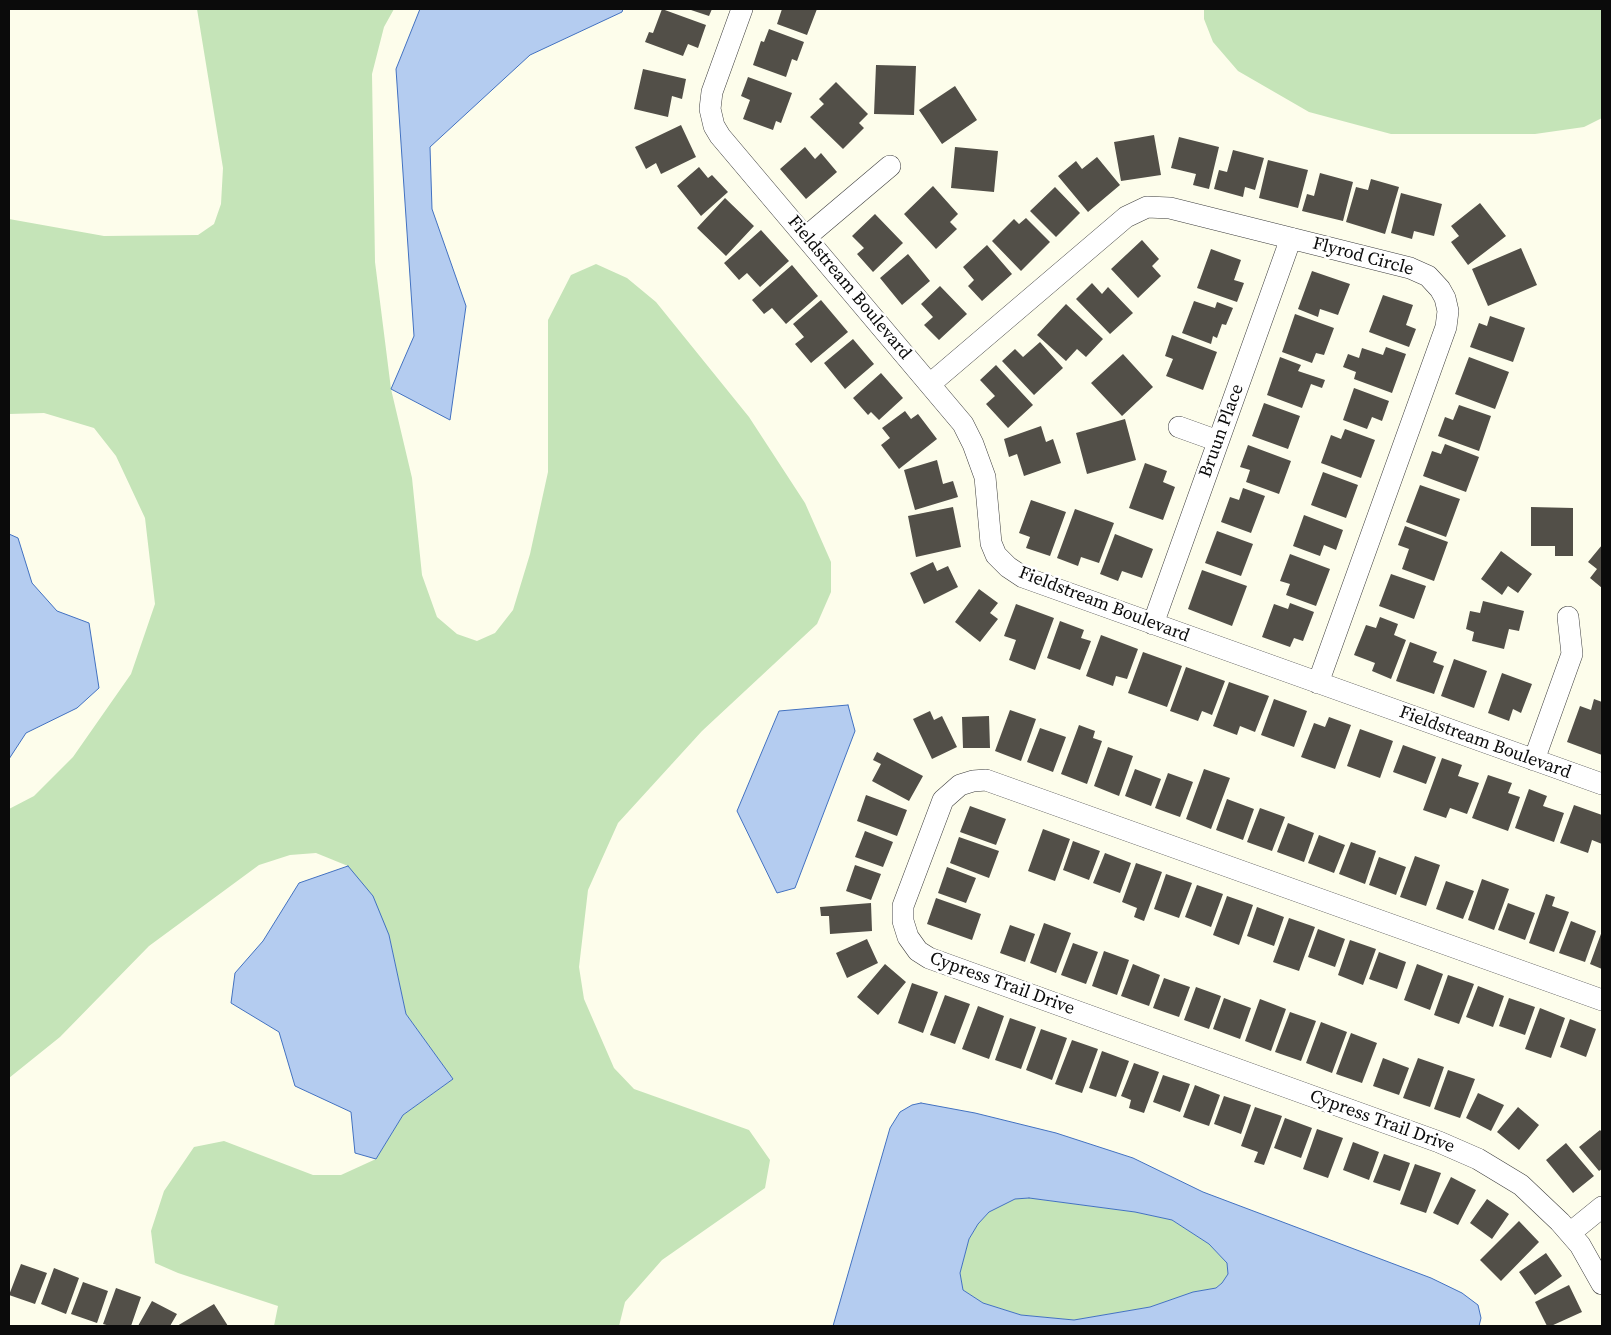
<!DOCTYPE html>
<html>
<head>
<meta charset="utf-8">
<style>
  body { margin:0 }
  #map { position:relative; width:1611px; height:1335px; overflow:hidden; background:#fdfdeb; font-family:"Source Serif 4",serif }
  canvas { display:block }
  .frame { position:absolute; inset:0; border:10px solid #0b0b0b; pointer-events:none }
</style>
</head>
<body>
<div id="map">
<canvas width="1611" height="1335"></canvas>
<div class="frame"></div>
</div>
<script>
const g = document.querySelector('canvas').getContext('2d');
g.lineJoin = 'round';
function fill(path, color) {
  g.fillStyle = color;
  g.fill(path, 'evenodd');
}
function shape(rows) {
  const path = new Path2D();
  for (const r of rows) {
    path.moveTo(r[0], r[1]);
    for (let i = 2; i < r.length; i += 2) path.lineTo(r[i], r[i + 1]);
  }
  return path;
}
function stroke(path, color, width, dash) {
  g.strokeStyle = color;
  g.lineWidth = width;
  g.lineCap = dash ? 'butt' : 'round';
  g.setLineDash(dash || []);
  g.stroke(path);
}
function label(font, color, halo, rows, align = 'center') {
  g.font = font + ' "Source Serif 4",serif';
  g.lineWidth = 5;
  g.setLineDash([]);
  g.textBaseline = 'middle';
  g.strokeStyle = halo;
  g.fillStyle = color;
  for (const [text, x, y, turn = 0] of rows) {
    g.save();
    g.translate(x, y);
    g.rotate((+turn || 0) * Math.PI / 180);
    g.textAlign = isNaN(turn) ? turn : align;
    if (halo) g.strokeText(text, 0, 0);
    g.fillText(text, 0, 0);
    g.restore();
  }
}
const green = shape([
  [197,9,394,9,384,27,372,74,375,262,391,389,412,478,422,575,437,617,457,634,477,641,495,633,513,610,530,554,548,472,548,320,571,275,596,264,627,278,656,302,749,417,805,503,831,562,831,592,817,624,702,731,618,823,588,890,579,967,584,999,614,1068,634,1089,749,1130,770,1160,765,1188,662,1260,625,1302,619,1326,274,1326,278,1306,178,1273,155,1263,151,1231,164,1191,194,1147,224,1141,313,1175,341,1175,376,1159,403,1115,453,1079,406,1014,389,935,348,866,316,853,290,855,259,865,149,946,60,1037,9,1078,9,809,34,796,73,757,131,674,155,604,145,518,116,456,94,428,44,413,9,414,9,219,104,236,198,235,214,224,221,204,223,168],
  [1204,9,1602,9,1602,118,1584,127,1535,134,1391,134,1309,112,1238,71,1213,42,1204,19],
  [1029,1198,1135,1212,1172,1220,1209,1244,1227,1263,1228,1274,1222,1283,1216,1288,1193,1292,1150,1307,1074,1320,1021,1315,983,1303,963,1290,960,1273,969,1239,978,1224,989,1212,1015,1199]
]);
const water = shape([
  [420,9,623,9,622,12,530,55,430,147,432,209,466,306,450,420,391,389,414,336,396,69,420,9],
  [9,534,18,538,32,583,57,611,89,623,99,688,77,708,26,733,9,759,9,534],
  [848,705,855,731,795,888,777,893,737,811,779,711,848,705],
  [348,866,373,896,389,935,406,1014,453,1079,403,1115,376,1159,355,1153,351,1112,295,1086,279,1032,231,1003,235,973,263,941,299,883,348,866],
  [921,1103,975,1113,1056,1133,1133,1158,1203,1192,1431,1278,1462,1293,1478,1305,1481,1318,1479,1326,833,1326,890,1128,900,1112,912,1105,921,1103],
  [1029,1198,1135,1212,1172,1220,1209,1244,1227,1263,1228,1274,1222,1283,1216,1288,1193,1292,1150,1307,1074,1320,1021,1315,983,1303,963,1290,960,1273,969,1239,978,1224,989,1212,1015,1199,1029,1198]
]);
const building = shape([
  [662,9,706,25,698,48,688,44,683,56,645,42,649,32,653,33],
  [688,9,712,9,709,16],
  [782,9,817,9,807,35,777,24],
  [769,29,804,42,797,61,792,59,786,77,753,65,761,41,764,42],
  [876,65,916,66,914,115,874,114],
  [643,69,686,79,682,99,672,96,668,117,634,109],
  [748,77,792,93,781,123,776,121,773,130,743,119,750,100,741,96],
  [836,82,868,114,859,123,864,128,843,149,810,117,824,104,819,99],
  [955,86,977,120,942,144,919,110],
  [681,125,696,157,661,174,656,163,646,169,635,147],
  [1154,135,1161,175,1121,181,1114,142],
  [1179,137,1219,147,1209,189,1193,185,1196,174,1171,168],
  [805,147,815,159,821,153,837,172,806,199,780,169],
  [955,147,998,151,994,192,951,188],
  [1233,150,1264,158,1255,190,1245,187,1243,197,1214,189,1219,170,1227,172],
  [1097,157,1120,185,1088,212,1058,176,1076,161,1082,169],
  [1268,160,1308,170,1298,208,1259,198],
  [699,167,708,178,712,175,728,192,701,216,677,186],
  [1320,173,1353,182,1343,221,1302,211,1307,194,1314,196],
  [1371,179,1399,187,1385,234,1346,222,1356,187,1368,190],
  [933,186,958,214,950,222,957,229,936,249,904,214],
  [1055,187,1080,213,1056,237,1030,211],
  [1401,193,1442,204,1434,236,1414,231,1412,239,1391,233],
  [725,198,754,226,726,256,697,228],
  [1480,203,1506,236,1468,265,1451,242,1459,236,1451,226],
  [875,214,903,243,873,272,857,254,864,248,852,236],
  [1026,218,1050,242,1021,271,992,241,1014,219,1019,224],
  [761,230,789,261,760,287,747,273,739,280,724,263],
  [1142,240,1159,259,1152,266,1161,276,1138,298,1111,269],
  [987,245,1012,274,982,301,968,286,974,280,963,267],
  [1521,248,1537,285,1488,306,1472,269],
  [1211,249,1241,260,1234,280,1244,283,1237,302,1197,288],
  [908,254,930,281,902,305,880,278],
  [792,265,818,296,786,324,772,308,764,314,752,300],
  [1312,271,1350,284,1338,315,1320,309,1318,317,1298,309],
  [1092,283,1102,294,1108,287,1133,313,1110,334,1076,299],
  [940,286,967,314,939,340,924,325,933,317,921,304],
  [1383,295,1413,305,1406,325,1416,329,1409,347,1369,332],
  [821,300,848,332,811,363,795,344,804,337,793,324],
  [1194,301,1215,308,1217,302,1233,308,1226,325,1222,324,1217,338,1213,336,1211,344,1182,333],
  [1066,304,1103,339,1086,357,1077,349,1066,361,1037,335],
  [1295,314,1334,328,1324,355,1316,353,1312,363,1282,352],
  [1490,316,1525,328,1513,362,1470,347,1479,323,1487,326],
  [1172,335,1217,352,1203,390,1166,376,1173,359,1165,356],
  [853,339,874,364,845,389,824,363],
  [1040,342,1063,368,1034,395,1002,361,1015,349,1023,357],
  [1386,347,1406,354,1392,393,1354,379,1356,372,1343,367,1348,354,1359,358,1362,348,1383,355],
  [1123,354,1153,387,1122,416,1091,383],
  [1280,357,1301,365,1298,371,1325,380,1322,388,1311,384,1302,408,1267,395],
  [1469,357,1509,372,1495,409,1455,394],
  [996,365,1033,405,1008,428,986,404,995,396,980,380],
  [881,373,903,398,879,420,871,412,868,415,853,398],
  [1354,388,1389,401,1382,421,1372,417,1367,429,1343,420],
  [1264,403,1300,416,1288,449,1252,436],
  [1459,405,1491,416,1479,451,1438,436,1445,417,1453,420],
  [905,411,911,419,918,414,937,439,899,469,881,445,890,438,882,428],
  [1125,419,1136,460,1087,474,1076,433],
  [1041,426,1046,442,1053,439,1061,463,1024,476,1017,454,1009,457,1004,439],
  [1345,429,1375,440,1361,478,1321,463,1331,435,1341,439],
  [1445,444,1479,457,1466,492,1423,476,1432,451,1441,454],
  [1248,445,1291,461,1279,494,1246,482,1250,470,1240,467],
  [937,460,943,484,953,481,958,497,915,510,904,470],
  [1145,463,1167,471,1163,482,1175,487,1163,520,1129,508],
  [1323,472,1358,485,1346,518,1311,505],
  [1420,485,1460,499,1446,537,1406,522],
  [1243,488,1265,496,1251,533,1221,522,1230,497,1239,500],
  [1031,500,1066,512,1050,556,1026,548,1030,537,1019,533],
  [953,507,961,547,916,557,908,516],
  [1531,507,1573,508,1573,556,1555,556,1555,546,1531,546],
  [1075,509,1114,523,1099,563,1081,557,1078,566,1057,558],
  [1304,515,1343,530,1336,550,1324,545,1320,556,1293,546],
  [1405,526,1448,542,1434,581,1402,569,1409,549,1398,545],
  [1217,531,1253,544,1241,576,1205,563],
  [1115,534,1153,549,1142,578,1122,571,1118,581,1100,574],
  [1602,545,1602,588,1590,578,1597,569,1588,562],
  [1501,551,1532,574,1518,593,1508,586,1502,595,1481,579],
  [1290,554,1330,569,1316,606,1286,595,1290,584,1280,581],
  [933,562,937,571,948,566,958,587,924,604,910,573],
  [1202,570,1247,586,1232,626,1188,609],
  [1391,574,1426,586,1414,619,1379,606],
  [979,589,998,603,990,613,998,619,980,642,955,622],
  [1483,601,1524,611,1519,631,1509,629,1504,649,1472,641,1474,632,1466,629,1470,611,1480,613],
  [1290,603,1314,612,1303,641,1294,638,1290,647,1262,637,1274,604,1288,609],
  [1016,604,1054,618,1035,670,1009,660,1016,640,1004,636],
  [1380,617,1398,624,1394,635,1406,640,1391,679,1372,671,1375,663,1354,655,1366,625,1376,628],
  [1060,621,1084,630,1081,638,1091,641,1080,670,1047,658],
  [1101,635,1138,649,1127,679,1116,676,1113,686,1086,676],
  [1410,642,1437,652,1433,662,1444,666,1434,694,1396,681],
  [1143,652,1182,666,1167,707,1128,693],
  [1454,659,1487,671,1474,708,1441,696],
  [1186,667,1225,681,1212,715,1202,711,1198,721,1170,711],
  [1502,673,1532,684,1521,713,1513,709,1509,721,1488,713],
  [1229,682,1269,696,1255,732,1240,726,1237,735,1213,726],
  [1274,699,1307,711,1294,747,1261,735],
  [1594,699,1602,702,1602,755,1567,742,1580,706,1591,710],
  [1010,710,1036,719,1021,761,995,751],
  [930,711,934,720,942,716,957,747,932,759,913,719],
  [989,716,990,748,963,748,962,717],
  [1329,717,1351,725,1335,769,1301,757,1314,723,1325,727],
  [1079,725,1095,731,1093,738,1102,741,1087,784,1061,774],
  [1040,728,1066,737,1053,772,1027,762],
  [1360,729,1393,741,1380,778,1347,766],
  [1403,745,1436,757,1426,784,1393,772],
  [1108,747,1133,756,1119,796,1094,786],
  [877,752,923,776,909,801,872,781,881,764,873,760],
  [1442,758,1462,765,1458,776,1479,783,1467,814,1450,808,1446,818,1423,810],
  [1135,769,1161,779,1151,806,1125,796],
  [1204,769,1230,778,1211,829,1186,819],
  [1168,773,1193,782,1180,817,1155,808],
  [1488,775,1512,783,1508,793,1520,797,1508,831,1472,818],
  [1529,789,1547,796,1543,806,1564,813,1554,842,1515,828],
  [866,795,907,810,897,836,857,821],
  [1227,799,1254,809,1243,840,1216,830],
  [1574,805,1602,815,1602,844,1592,840,1588,853,1560,843],
  [970,806,1006,819,996,845,960,832],
  [1260,808,1285,817,1272,851,1247,842],
  [1288,823,1314,833,1304,862,1277,852],
  [1043,829,1070,839,1055,881,1028,871],
  [865,831,893,842,883,867,855,857],
  [1319,835,1345,845,1334,873,1308,863],
  [959,837,999,851,989,878,950,863],
  [1073,841,1100,851,1089,880,1063,870],
  [1351,842,1376,851,1365,884,1339,874],
  [1105,853,1131,863,1120,893,1093,883],
  [1415,856,1440,865,1426,906,1400,897],
  [1379,857,1406,867,1396,895,1369,885],
  [1136,863,1162,872,1144,921,1134,917,1137,908,1122,902],
  [855,865,881,874,871,900,846,891],
  [947,867,976,878,966,903,938,893],
  [1166,874,1192,883,1179,918,1154,909],
  [1482,879,1509,889,1494,930,1468,920],
  [1446,881,1474,891,1463,919,1436,909],
  [1197,885,1223,894,1211,927,1185,917],
  [1546,894,1555,897,1552,906,1569,912,1554,952,1529,943],
  [1227,896,1253,905,1239,945,1213,935],
  [936,898,981,914,972,940,927,924],
  [871,903,872,931,830,934,829,916,821,916,820,907],
  [1508,903,1535,913,1525,940,1498,930],
  [1257,907,1284,917,1274,946,1247,936],
  [1289,918,1315,927,1299,971,1273,962],
  [1571,921,1596,931,1585,962,1559,953],
  [1044,923,1071,933,1056,973,1030,963],
  [1010,925,1035,934,1025,962,1000,953],
  [1318,929,1345,939,1335,967,1308,957],
  [1602,931,1602,969,1590,964],
  [867,939,878,963,847,978,836,953],
  [1350,940,1376,949,1363,985,1338,975],
  [1073,943,1098,952,1086,984,1061,975],
  [1104,951,1129,960,1117,995,1092,986],
  [1379,952,1406,962,1397,989,1369,979],
  [885,964,906,982,878,1015,857,997],
  [1133,964,1160,975,1149,1006,1121,996],
  [1417,964,1443,974,1430,1010,1404,1000],
  [1448,975,1474,984,1459,1024,1434,1015],
  [1164,978,1190,987,1179,1017,1153,1008],
  [912,983,938,992,923,1033,898,1023],
  [1478,986,1504,996,1493,1027,1466,1017],
  [1196,987,1221,996,1209,1029,1184,1020],
  [945,995,970,1004,955,1044,930,1035],
  [1224,998,1251,1008,1240,1039,1213,1029],
  [1509,998,1535,1007,1525,1035,1499,1026],
  [1260,999,1286,1009,1271,1051,1245,1041],
  [978,1006,1004,1016,989,1059,962,1049],
  [1540,1008,1565,1018,1551,1058,1525,1049],
  [1290,1012,1316,1021,1301,1061,1275,1052],
  [1010,1018,1036,1027,1021,1069,995,1060],
  [1570,1019,1596,1029,1586,1057,1560,1047],
  [1321,1022,1347,1032,1332,1073,1306,1063],
  [1041,1029,1067,1038,1052,1080,1026,1070],
  [1351,1033,1377,1043,1362,1083,1336,1074],
  [1072,1040,1098,1049,1082,1093,1055,1084],
  [1102,1051,1129,1061,1116,1097,1089,1088],
  [1383,1058,1409,1068,1399,1095,1373,1086],
  [1418,1058,1444,1067,1430,1107,1403,1098],
  [1134,1063,1159,1072,1144,1113,1129,1108,1131,1100,1121,1096],
  [1448,1070,1475,1079,1460,1118,1434,1109],
  [1163,1075,1190,1084,1180,1112,1153,1102],
  [1195,1085,1220,1095,1209,1126,1183,1117],
  [1478,1093,1504,1105,1491,1131,1466,1118],
  [1224,1096,1251,1105,1241,1134,1214,1124],
  [1255,1107,1282,1116,1264,1165,1254,1162,1258,1152,1241,1146],
  [1518,1107,1539,1125,1519,1150,1497,1132],
  [1285,1118,1312,1128,1301,1158,1274,1148],
  [1317,1129,1343,1138,1328,1178,1303,1169],
  [1600,1130,1602,1132,1602,1169,1599,1171,1579,1147],
  [1353,1142,1379,1152,1369,1180,1343,1170],
  [1566,1143,1594,1176,1573,1193,1546,1160],
  [1384,1154,1410,1163,1400,1191,1373,1182],
  [1415,1164,1441,1173,1426,1213,1400,1204],
  [1451,1177,1476,1190,1458,1225,1433,1213],
  [1487,1199,1509,1214,1492,1239,1470,1223],
  [1519,1221,1539,1242,1501,1281,1480,1260],
  [1546,1253,1562,1276,1535,1295,1519,1272],
  [21,1264,47,1273,35,1304,9,1295],
  [54,1268,79,1278,66,1314,41,1304],
  [83,1282,108,1291,97,1323,71,1314],
  [1569,1285,1582,1312,1551,1326,1547,1326,1535,1302],
  [116,1288,141,1297,131,1326,110,1326,103,1324],
  [152,1301,177,1314,170,1326,138,1326],
  [214,1304,228,1326,177,1326]
]);
const minor = shape([
  [742,9,712,92,710,109,714,126,720,136,963,424,973,444,985,477,991,543,996,555,1008,567,1023,577,1602,784],
  [806,237,890,166],
  [930,384,1126,217,1147,207,1170,208,1410,268,1428,276,1440,289,1445,298,1448,311,1446,327,1318,683],
  [1179,427,1218,441],
  [1153,624,1291,238],
  [1534,760,1572,654,1568,617],
  [1602,1000,986,780,973,781,960,785,943,800,903,906,903,921,908,937,918,951,929,958,1439,1142,1478,1159,1521,1185,1560,1222,1580,1245,1602,1284],
  [1570,1233,1602,1207]
]);
const streetNames = [
  ["Flyrod Circle",1363,257,15],
  ["Fieldstream Boulevard",849,288,50],
  ["Bruun Place",1222,431,-70],
  ["Fieldstream Boulevard",1104,605,21],
  ["Fieldstream Boulevard",1485,743,20],
  ["Cypress Trail Drive",1002,984,20],
  ["Cypress Trail Drive",1382,1122,20]
];
fill(green, '#c5e4b8');
fill(water, '#b4ccf0');
stroke(water, '#4271c0', 1);
fill(building, '#524f48');
stroke(minor, '#3e3e3e', 22);
stroke(minor, '#fff', 21);
label('18px', '#0b0b0b', '#fff', streetNames);
</script>
</body>
</html>
